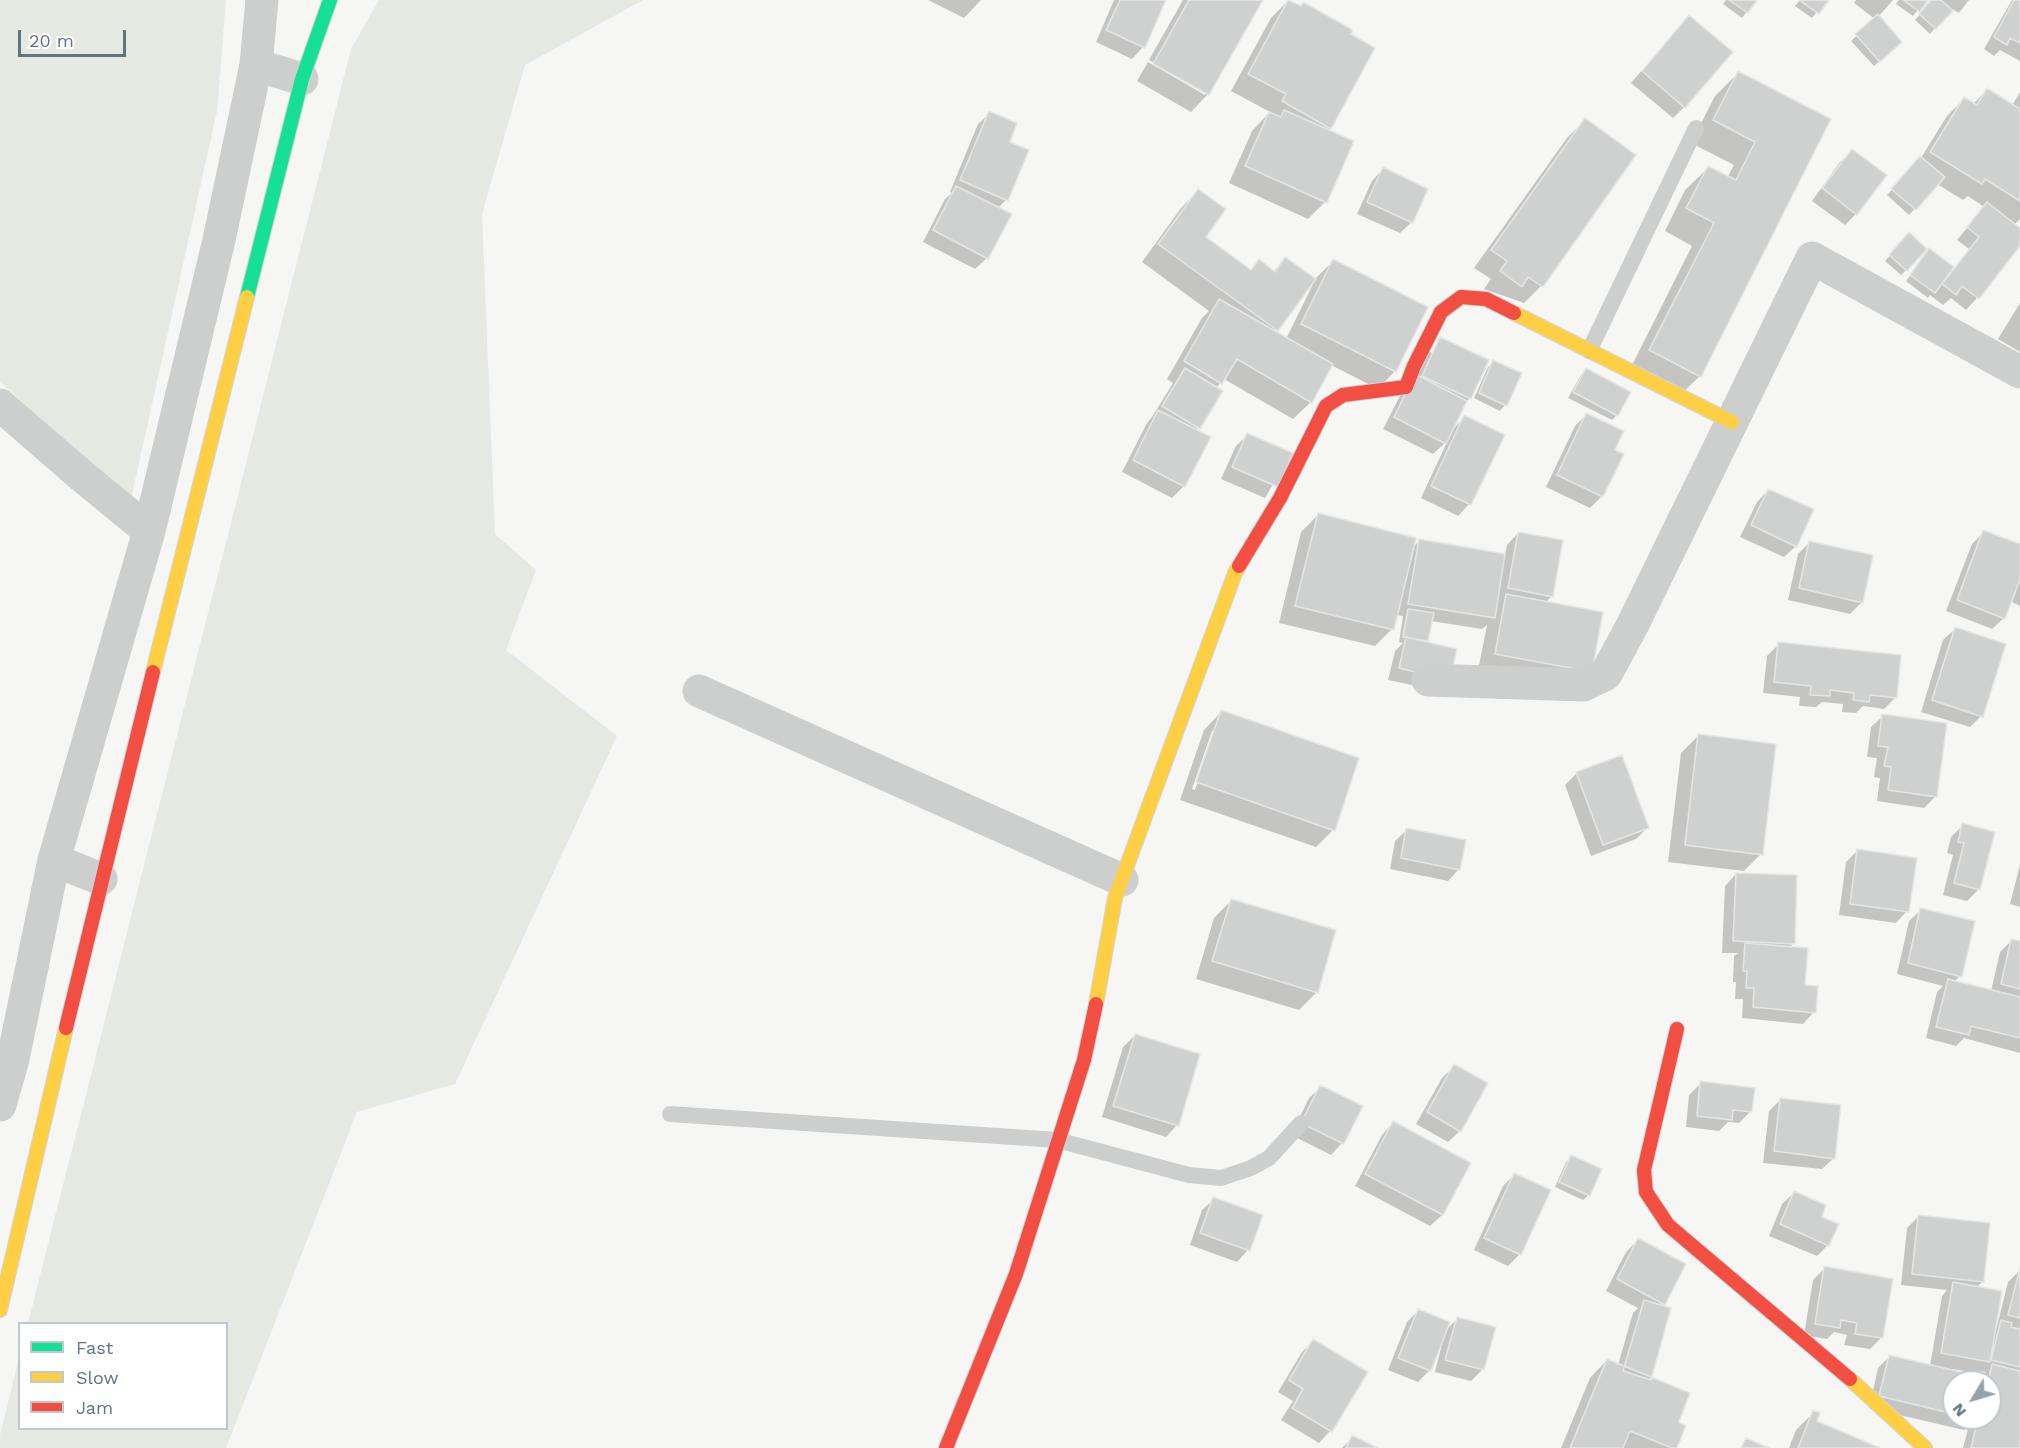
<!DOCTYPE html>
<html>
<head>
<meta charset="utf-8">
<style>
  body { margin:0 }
  #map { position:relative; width:2020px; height:1448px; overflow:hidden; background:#f6f6f4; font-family:"Work Sans",sans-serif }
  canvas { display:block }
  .legend { position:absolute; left:18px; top:1322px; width:210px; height:108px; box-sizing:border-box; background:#fff; border:2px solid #bfc8cc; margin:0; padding:8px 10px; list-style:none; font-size:18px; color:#607580 }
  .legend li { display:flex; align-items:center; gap:12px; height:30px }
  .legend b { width:30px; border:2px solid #bfc8cc }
  .north { position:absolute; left:1942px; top:1370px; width:60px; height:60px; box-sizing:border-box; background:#fff; border:2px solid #bfc8cc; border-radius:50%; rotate:232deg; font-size:16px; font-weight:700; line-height:24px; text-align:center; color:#607580 }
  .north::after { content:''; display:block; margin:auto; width:21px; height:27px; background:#94a2a9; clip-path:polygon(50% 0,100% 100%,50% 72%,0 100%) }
  .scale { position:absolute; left:18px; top:30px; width:108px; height:27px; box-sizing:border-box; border:3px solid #607580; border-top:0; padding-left:8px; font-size:18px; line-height:21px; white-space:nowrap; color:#607580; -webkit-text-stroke:4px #fff; paint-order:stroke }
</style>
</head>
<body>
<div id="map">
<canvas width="2020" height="1448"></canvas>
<ul class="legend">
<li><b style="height:8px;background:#16e098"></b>Fast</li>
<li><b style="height:8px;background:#ffcf43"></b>Slow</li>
<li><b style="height:8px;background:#f24e42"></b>Jam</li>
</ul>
<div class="north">N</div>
<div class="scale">20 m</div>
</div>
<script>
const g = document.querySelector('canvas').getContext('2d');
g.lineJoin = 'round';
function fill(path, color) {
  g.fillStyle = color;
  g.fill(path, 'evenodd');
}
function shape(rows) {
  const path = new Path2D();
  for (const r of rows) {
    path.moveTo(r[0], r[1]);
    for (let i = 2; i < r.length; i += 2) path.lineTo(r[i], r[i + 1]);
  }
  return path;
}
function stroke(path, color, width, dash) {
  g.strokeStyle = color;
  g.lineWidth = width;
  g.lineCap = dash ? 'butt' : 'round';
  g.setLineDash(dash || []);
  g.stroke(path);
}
const green = shape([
  [0,0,226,0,217,111,131,499,0,382],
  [379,0,643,0,525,65,482,214,495,534,536,570,506,650,617,736,455,1084,357,1112,226,1448,0,1448,0,1435,19,1358,20,1428,226,1428,226,1324,28,1323,351,49]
]);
const shadow = shape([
  [928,0,981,0,964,18],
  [1114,0,1164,0,1143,47,1132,59,1096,42],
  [1183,0,1261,1,1208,94,1191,112,1137,81,1148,62,1205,95,1205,91,1149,60],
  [1726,0,1756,0,1742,18,1723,4],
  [1800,0,1827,0,1812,18,1795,6],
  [1856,0,1893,0,1878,17,1895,48,1874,66,1851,41,1875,19,1854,3],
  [1899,0,1926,0,1913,16,1896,4],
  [1933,0,1969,0,1959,13,1952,9,1930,34,1915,20],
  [2012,0,2020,0,2020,61,2000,50,1994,56,1984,49],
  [1288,1,1330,128,1327,131,1325,202,1308,219,1229,183,1252,131,1270,112,1231,91,1271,18],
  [1678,29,1684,107,1673,118,1631,83],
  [1738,73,1829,120,1700,376,1677,398,1628,373,1692,246,1665,231,1685,190,1708,168,1727,178,1734,165,1691,143,1715,96],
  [1987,90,2012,106,2020,92,2020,219,2014,225,2020,230,2020,244,1977,298,1966,310,1951,298,1943,305,1930,295,1928,298,1906,281,1930,250,1954,269,1969,249,1957,240,1984,207,1968,196,1963,200,1937,184,1909,215,1887,195,1921,158,1947,116,1964,99,1973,104],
  [990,113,1008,143,1006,200,997,209,987,258,975,269,923,242,945,199,952,193,950,192,978,124],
  [1585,120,1634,155,1541,286,1524,303,1484,289,1491,279,1474,268,1567,138],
  [1852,151,1856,214,1845,225,1812,201,1840,162],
  [1383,169,1412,222,1400,233,1357,214,1372,181],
  [1198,191,1204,237,1249,271,1259,261,1273,272,1285,259,1277,330,1275,332,1286,339,1316,278,1333,261,1395,371,1378,389,1331,365,1311,402,1293,419,1224,379,1216,388,1196,431,1184,486,1172,498,1122,472,1147,423,1152,417,1173,383,1167,379,1202,318,1209,311,1142,262,1181,208],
  [1904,240,1906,270,1901,275,1885,261],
  [2020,303,2020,352,1998,339],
  [1429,350,1470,398,1465,403,1452,430,1465,417,1503,435,1469,504,1458,516,1421,498,1448,440,1433,454,1383,429,1404,388],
  [1494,362,1505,405,1500,411,1474,398,1488,367],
  [1586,370,1617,415,1612,420,1568,398,1581,375],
  [1587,414,1613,451,1602,496,1590,508,1546,487,1575,426],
  [1248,435,1291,454,1265,498,1221,479,1236,446],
  [1768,490,1796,546,1784,557,1740,537,1757,502],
  [1318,515,1412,548,1419,541,1505,555,1507,545,1518,533,1552,596,1545,603,1591,671,1478,671,1487,625,1482,629,1431,621,1427,641,1424,643,1422,687,1388,680,1395,651,1403,643,1399,642,1403,616,1396,615,1392,629,1375,646,1279,623,1301,532],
  [1984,532,2020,546,2020,606,2010,601,2004,618,1992,629,1946,611,1972,544],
  [1809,543,1862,602,1850,614,1788,600,1798,554],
  [1955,629,1981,716,1970,727,1921,712,1943,640],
  [1779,644,1896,697,1884,709,1863,706,1856,713,1842,712,1843,704,1822,702,1816,707,1799,706,1800,697,1763,693,1767,656],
  [1221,712,1333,830,1316,847,1180,800,1204,730],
  [1212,731,1215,731,1195,790,1192,789],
  [1883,716,1935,797,1924,808,1877,801,1880,778,1874,777,1877,758,1867,757,1871,727],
  [1698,736,1761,854,1744,871,1668,862,1681,753],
  [1621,757,1648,827,1636,839,1591,856,1565,785,1576,774],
  [1963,825,1979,889,1967,901,1943,895,1953,855,1947,853,1951,837],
  [1407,830,1459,869,1448,881,1390,869,1395,841],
  [1858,850,1907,911,1896,923,1839,915,1846,862],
  [2020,865,2020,907,2010,904],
  [1736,874,1794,943,1789,948,1814,1012,1803,1024,1742,1018,1743,999,1735,999,1736,982,1733,982,1734,956,1738,953,1722,953,1725,886],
  [1231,901,1317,992,1299,1010,1196,979,1214,918],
  [1921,910,1960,976,1954,982,1991,991,2000,952,2011,941,2020,943,2020,1053,1964,1038,1956,1046,1926,1038,1937,992,1943,986,1897,974,1909,921],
  [1135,1035,1177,1125,1166,1137,1102,1117,1123,1047],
  [1454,1066,1460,1131,1448,1142,1416,1124,1442,1078],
  [1701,1083,1750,1112,1739,1123,1728,1122,1719,1131,1686,1127,1689,1095],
  [1321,1087,1342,1143,1331,1155,1291,1135,1309,1098],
  [1780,1100,1834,1158,1822,1169,1763,1163,1769,1111],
  [1393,1123,1469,1164,1442,1215,1430,1226,1355,1186,1382,1135],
  [1572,1156,1589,1195,1583,1200,1555,1187,1566,1162],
  [1514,1175,1520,1254,1508,1266,1474,1250,1503,1186],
  [1794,1193,1820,1218,1828,1245,1817,1256,1769,1236,1782,1204],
  [1214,1199,1248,1250,1237,1262,1190,1245,1202,1210],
  [1919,1216,1983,1281,1976,1288,1994,1329,1996,1330,2008,1282,2020,1270,2020,1448,1963,1448,1969,1425,1964,1430,1869,1408,1878,1368,1889,1357,1930,1366,1942,1296,1947,1290,1901,1285,1907,1228],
  [1952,1369,1977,1373,1980,1371,1986,1372,1981,1378,1952,1371],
  [1954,1382,1990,1382,1990,1418,1954,1418],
  [1638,1240,1664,1304,1661,1306,1650,1378,1677,1423,1676,1448,1561,1448,1590,1378,1607,1360,1618,1365,1633,1313,1638,1308,1606,1291,1626,1252],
  [1825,1268,1881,1338,1870,1349,1844,1345,1847,1335,1834,1332,1827,1339,1804,1335,1813,1280],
  [1418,1311,1446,1330,1457,1319,1483,1369,1471,1381,1435,1372,1441,1348,1439,1348,1430,1370,1418,1382,1388,1370,1407,1322],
  [1314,1341,1366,1373,1330,1431,1319,1443,1281,1420,1293,1401,1278,1392,1302,1352],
  [1814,1412,1815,1422,1876,1448,1789,1448,1796,1430],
  [1353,1437,1374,1448,1342,1448]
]);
const building = shape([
  [1120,0,1166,0,1145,48,1106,30,1120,0],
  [1189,0,1263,0,1209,95,1153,64,1189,0],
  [1288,0,1301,6,1303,2,1353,30,1351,34,1375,48,1331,129,1282,101,1286,94,1248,74,1288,0],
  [1729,0,1757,0,1748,13,1729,0],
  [1799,0,1829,0,1819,14,1799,0],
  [1903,0,1928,0,1920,12,1903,0],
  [1931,0,1941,0,1953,11,1936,29,1919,14,1931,0],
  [2014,0,2020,0,2020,43,2010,38,2007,45,1994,37,2014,0],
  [1878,14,1902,42,1880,62,1855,34,1878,14],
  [1689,15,1733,52,1685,108,1642,71,1689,15],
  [1738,71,1831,119,1701,377,1649,350,1714,223,1686,208,1708,166,1736,180,1755,142,1713,120,1738,71],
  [1987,88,2020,109,2020,201,1985,179,1982,184,1930,152,1964,97,1977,105,1987,88],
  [1284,110,1354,141,1327,203,1245,166,1269,112,1281,117,1284,110],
  [989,111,1017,123,1010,142,1029,150,1008,201,960,180,989,111],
  [1585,118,1636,155,1543,287,1528,277,1522,287,1500,271,1507,261,1491,250,1585,118],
  [1852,149,1887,175,1857,215,1822,188,1852,149],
  [1920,156,1945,177,1916,210,1891,189,1920,156],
  [1383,167,1428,189,1413,223,1367,202,1383,167],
  [956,186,1012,214,988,259,933,230,956,186],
  [1198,189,1226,209,1206,237,1251,270,1259,259,1275,272,1285,257,1316,279,1278,331,1158,244,1198,189],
  [1987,202,2020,228,2020,246,1979,299,1962,286,1956,295,1942,284,1979,237,1967,227,1987,202],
  [1909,232,1927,249,1907,271,1889,255,1909,232],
  [1929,248,1954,267,1935,293,1910,275,1929,248],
  [1333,259,1428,307,1396,372,1301,324,1333,259],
  [1219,299,1333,364,1312,403,1237,359,1222,384,1184,361,1219,299],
  [1440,337,1489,360,1471,399,1422,376,1440,337],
  [1493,360,1522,373,1507,406,1479,393,1493,360],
  [1185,368,1223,391,1200,429,1162,406,1185,368],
  [1586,368,1631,392,1618,416,1573,392,1586,368],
  [1415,374,1467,401,1446,444,1394,417,1415,374],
  [1158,410,1211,437,1185,487,1133,460,1158,410],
  [1586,413,1624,431,1615,450,1624,454,1603,497,1557,475,1586,413],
  [1464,415,1505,435,1471,505,1431,486,1464,415],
  [1247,433,1293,453,1278,487,1232,467,1247,433],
  [1768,489,1814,509,1797,547,1751,525,1768,489],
  [1318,513,1416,538,1394,630,1295,606,1318,513],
  [1983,530,2020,544,2020,579,2005,619,1957,600,1983,530],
  [1518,532,1563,540,1553,597,1508,588,1518,532],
  [1419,539,1505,554,1495,618,1408,604,1419,539],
  [1809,541,1873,555,1863,603,1799,588,1809,541],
  [1506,594,1603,612,1592,672,1495,654,1506,594],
  [1408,609,1434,613,1428,641,1403,637,1408,609],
  [1955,627,2006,644,1983,717,1932,700,1955,627],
  [1406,637,1457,649,1452,671,1435,677,1399,668,1406,637],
  [1778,642,1901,655,1897,698,1870,695,1869,702,1853,700,1854,693,1830,690,1830,696,1810,695,1811,686,1774,682,1778,642],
  [1221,710,1359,758,1335,831,1196,782,1221,710],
  [1882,714,1947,723,1937,797,1888,790,1891,767,1884,766,1888,747,1878,746,1882,714],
  [1698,734,1776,744,1763,855,1685,845,1698,734],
  [1622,755,1649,828,1603,845,1576,772,1622,755],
  [1962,823,1995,832,1980,890,1954,883,1964,843,1958,842,1962,823],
  [1406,828,1466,840,1460,870,1401,858,1406,828],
  [1857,849,1917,858,1909,912,1850,904,1857,849],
  [1736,873,1797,875,1795,944,1733,941,1736,873],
  [1231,899,1336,930,1318,993,1212,961,1231,899],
  [1920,908,1975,921,1962,977,1908,963,1920,908],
  [2011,939,2020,941,2020,989,2001,984,2011,939],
  [1745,943,1808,948,1805,985,1818,986,1816,1013,1753,1007,1754,988,1746,988,1747,971,1743,971,1745,943],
  [1948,979,2020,997,2020,1038,1971,1026,1969,1035,1936,1027,1948,979],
  [1135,1034,1200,1054,1179,1126,1113,1106,1135,1034],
  [1454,1064,1488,1083,1461,1132,1427,1112,1454,1064],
  [1700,1081,1755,1088,1752,1112,1733,1110,1732,1120,1697,1116,1700,1081],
  [1320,1085,1363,1106,1344,1144,1301,1123,1320,1085],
  [1780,1098,1841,1105,1835,1159,1774,1151,1780,1098],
  [1393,1121,1471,1163,1443,1215,1365,1174,1393,1121],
  [1571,1155,1602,1169,1590,1196,1559,1182,1571,1155],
  [1514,1173,1551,1190,1521,1255,1484,1238,1514,1173],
  [1794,1191,1826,1205,1822,1217,1839,1224,1829,1246,1780,1224,1794,1191],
  [1213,1197,1263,1215,1250,1251,1200,1233,1213,1197],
  [1918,1215,1990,1223,1984,1282,1912,1274,1918,1215],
  [1638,1238,1686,1264,1665,1305,1617,1279,1638,1238],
  [1824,1266,1893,1279,1883,1338,1855,1334,1857,1323,1841,1320,1840,1328,1815,1324,1824,1266],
  [2020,1268,2020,1318,2008,1315,2020,1268],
  [1953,1282,2002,1291,1990,1362,1941,1353,1953,1282],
  [1644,1300,1671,1308,1651,1380,1623,1371,1644,1300],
  [1418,1309,1450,1322,1431,1371,1398,1358,1418,1309],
  [1457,1317,1496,1327,1484,1370,1445,1360,1457,1317],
  [2001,1320,2012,1323,2011,1327,2020,1329,2020,1367,1991,1360,2001,1320],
  [1313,1339,1368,1372,1332,1432,1292,1408,1303,1389,1289,1380,1313,1339],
  [1889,1355,1986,1378,1985,1382,1954,1382,1954,1414,1879,1396,1889,1355],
  [1607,1359,1690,1393,1679,1422,1686,1426,1677,1448,1672,1448,1630,1431,1623,1448,1570,1448,1607,1359],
  [1992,1364,2020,1371,2020,1448,1971,1448,1978,1418,1990,1418,1990,1382,1988,1382,1992,1364],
  [1813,1410,1820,1413,1817,1421,1880,1448,1798,1448,1813,1410],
  [1352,1435,1378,1448,1346,1448,1352,1435],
  [1746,1438,1769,1448,1741,1448,1746,1438]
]);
const lane = shape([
  [1589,351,1696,128],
  [670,1114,1057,1140,1189,1175,1221,1178,1251,1168,1269,1158,1301,1123]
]);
const street = shape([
  [256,65,302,79],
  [0,405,82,476,149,531],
  [1428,680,1583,685,1606,674,1632,626,1812,258,2020,372],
  [699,691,1122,880],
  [54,860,101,879],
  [0,1105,13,1059,54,860,149,531,219,240,256,65,262,0]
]);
const fast = shape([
  [247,297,302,79,330,0]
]);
const slow = shape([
  [1514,313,1732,422],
  [153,672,247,297],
  [1096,1004,1115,898,1235,573,1239,566],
  [0,1310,66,1028],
  [1850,1379,1925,1448]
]);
const jam = shape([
  [1239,566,1280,498,1326,406,1343,395,1406,387,1414,366,1441,312,1461,297,1486,299,1514,313],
  [66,1028,153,672],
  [1677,1029,1644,1170,1646,1192,1668,1225,1850,1379],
  [946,1448,1016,1274,1084,1060,1096,1004]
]);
fill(green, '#e6e9e2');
fill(shadow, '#0003');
fill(building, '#cfd1d1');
stroke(building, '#e5e5e4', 1.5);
stroke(fast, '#d2d4d4', 16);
stroke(slow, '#d2d4d4', 16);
stroke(jam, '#d2d4d4', 16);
stroke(lane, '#cdcfcf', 16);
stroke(street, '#cdcfcf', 33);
stroke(fast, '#16e098', 14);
stroke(slow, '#ffcf43', 14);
stroke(jam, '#f24e42', 14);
</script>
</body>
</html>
